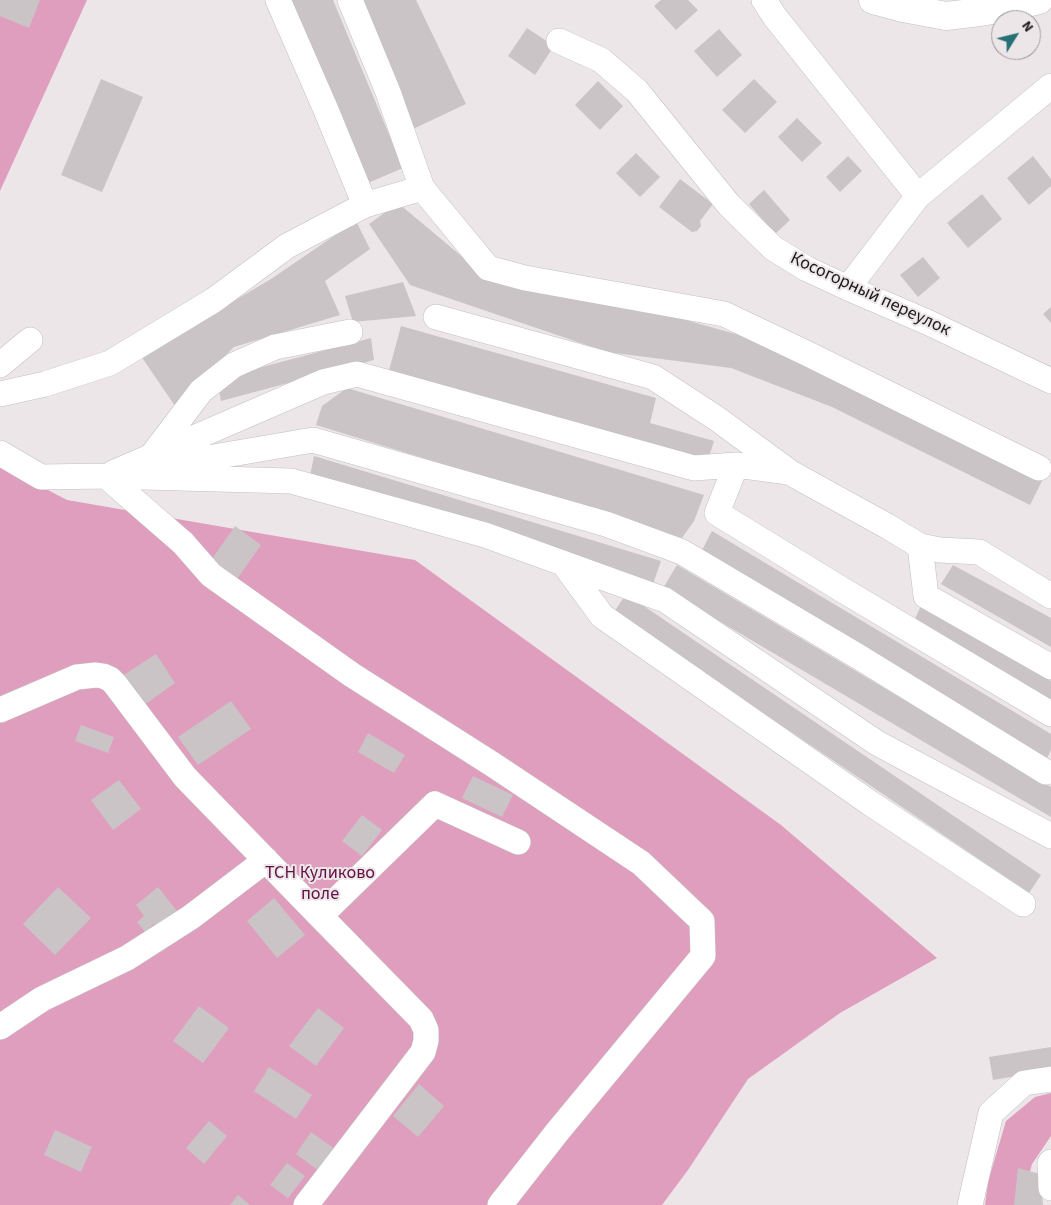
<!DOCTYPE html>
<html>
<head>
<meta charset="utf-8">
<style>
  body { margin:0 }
  #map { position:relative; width:1051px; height:1205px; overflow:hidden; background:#ece6e9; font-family:"Source Sans 3",sans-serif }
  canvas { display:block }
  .north { position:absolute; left:991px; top:10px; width:50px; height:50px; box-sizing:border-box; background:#ece6e9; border:1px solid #989496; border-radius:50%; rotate:54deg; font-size:14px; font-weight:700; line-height:20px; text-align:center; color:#1b191a }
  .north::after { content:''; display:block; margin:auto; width:18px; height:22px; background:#267176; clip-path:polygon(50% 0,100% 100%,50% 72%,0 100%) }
</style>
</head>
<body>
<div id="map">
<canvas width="1051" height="1205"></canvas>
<div class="north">N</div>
</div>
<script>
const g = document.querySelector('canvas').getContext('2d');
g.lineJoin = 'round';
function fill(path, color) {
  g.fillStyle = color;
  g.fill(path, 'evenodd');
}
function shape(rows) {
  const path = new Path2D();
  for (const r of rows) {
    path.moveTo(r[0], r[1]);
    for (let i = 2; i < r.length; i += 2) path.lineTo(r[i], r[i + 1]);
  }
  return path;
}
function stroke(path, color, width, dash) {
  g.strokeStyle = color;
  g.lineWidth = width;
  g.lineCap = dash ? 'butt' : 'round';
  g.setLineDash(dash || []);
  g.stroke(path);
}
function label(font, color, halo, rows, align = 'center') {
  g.font = font + ' "Source Sans 3",sans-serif';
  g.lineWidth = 4;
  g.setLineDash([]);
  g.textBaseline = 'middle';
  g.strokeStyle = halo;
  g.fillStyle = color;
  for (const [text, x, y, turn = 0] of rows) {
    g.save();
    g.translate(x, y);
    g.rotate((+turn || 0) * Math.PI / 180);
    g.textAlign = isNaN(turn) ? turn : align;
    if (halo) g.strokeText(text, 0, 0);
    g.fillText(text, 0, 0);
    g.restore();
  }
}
const green = shape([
  [0,0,87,0,0,191],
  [0,465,67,500,415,560,781,825,937,958,840,1013,748,1079,688,1170,662,1205,0,1205],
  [1051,1093,1051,1136,1032,1164,1021,1205,985,1205,988,1182,1006,1121,1035,1097]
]);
const building = shape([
  [0,0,40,0,29,28,0,16],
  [284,0,333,0,403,168,361,186],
  [363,0,416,0,466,104,413,129],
  [661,0,688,0,698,10,676,30,654,6],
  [527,28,554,46,535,75,508,56],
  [719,29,742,55,717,77,694,51],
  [101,79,143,97,102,192,61,175],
  [754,79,777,102,745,133,722,110],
  [598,81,623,106,600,130,575,105],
  [797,118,822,143,802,162,778,137],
  [636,153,660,177,640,197,616,173],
  [848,156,862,171,840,192,826,177],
  [1033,156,1051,179,1051,186,1029,205,1007,178],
  [680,179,713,204,700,221,701,226,697,231,692,232,659,207],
  [764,190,790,220,775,234,749,204],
  [982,194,1002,219,968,248,947,223],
  [398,203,490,280,664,314,750,338,859,391,1042,481,1030,505,832,407,731,368,607,352,410,285,369,224],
  [356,221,370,249,325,281,340,315,234,347,175,406,141,356,271,279],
  [923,257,940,278,918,297,900,275],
  [403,282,416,316,353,322,345,296],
  [1051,307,1051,323,1043,314],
  [401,326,656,398,650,423,714,441,707,464,388,374],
  [371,338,374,360,221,401,217,379],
  [347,388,704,495,694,521,682,538,316,425,322,406],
  [314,456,661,561,653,584,310,476],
  [235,526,261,545,235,582,209,563],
  [712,531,1051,734,1051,750,1046,760,700,554],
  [677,565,1051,787,1051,817,663,588],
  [953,565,1051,618,1051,647,941,584],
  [626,594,1041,875,1029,893,614,612],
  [921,606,1051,681,1051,702,913,623],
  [156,654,175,683,143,706,122,676],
  [231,701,251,729,198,765,178,737],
  [81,725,114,737,108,753,75,741],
  [368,733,405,755,394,773,358,752],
  [473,776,513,795,502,817,462,798],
  [119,780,141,809,113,830,91,800],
  [362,815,382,830,362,856,342,841],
  [58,887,91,918,55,955,23,924],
  [158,887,177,911,157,928,154,924,145,932,137,922,144,916,136,905],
  [274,898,305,935,277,958,247,921],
  [199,1006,229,1028,203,1063,173,1041],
  [318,1008,344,1028,316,1066,289,1046],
  [1051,1047,1051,1070,993,1080,989,1057],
  [269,1067,312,1095,296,1119,254,1091],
  [419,1084,444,1106,418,1137,393,1116],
  [209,1121,227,1136,204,1164,186,1148],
  [55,1130,92,1147,81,1172,44,1155],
  [311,1132,335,1149,319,1171,296,1154],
  [287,1163,305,1176,288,1198,270,1185],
  [1018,1168,1040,1174,1043,1205,1014,1205],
  [238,1195,250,1205,230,1205]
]);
const minor = shape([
  [278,0,326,110,365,205],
  [350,0,388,92,422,188,488,268,525,278,724,314,804,352,1039,468],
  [764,0,775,17,918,196],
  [559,41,601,60,637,91,729,205,773,248,807,269,848,288,927,322,1051,381],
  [848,288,918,196,1051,86],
  [436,317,653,377,716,418,787,470],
  [0,365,30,340],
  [0,394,45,384,110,363,214,300,287,246,365,205,422,188],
  [0,453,41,477,106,476,291,481,485,535,665,600,877,743,1051,836],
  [153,454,201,391,234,365,275,347,350,332],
  [736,465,717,513,841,589,1051,714],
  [161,466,313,440,606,524,682,552,859,657,1046,772],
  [113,473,323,382,357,374,694,468,736,465,789,472,887,526,920,546,926,596,1051,667],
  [106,476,183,543,211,575,352,675,492,764,641,863,702,921,703,956,558,1131,500,1205],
  [920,546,940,550,979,552,1051,596],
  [564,564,602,616,870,803,1023,904],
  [0,710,77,677,96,675,103,676,110,679,115,684,185,777,320,916,421,1019,426,1030,426,1041,423,1052,306,1205],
  [320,916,435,804,518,842],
  [0,1027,42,999,127,958,191,917,266,860],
  [1051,1162,1050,1163,1051,1188],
  [970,1205,991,1113,1024,1083,1051,1079]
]);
const major = shape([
  [873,0,903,8,946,16,980,12,1016,6,1039,0]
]);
const streetNames = [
  ["Косогорный переулок",870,295,25]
];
const parkNames = [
  ["ТСН Куликово",320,874],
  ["поле",320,895]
];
fill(green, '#df9ebe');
fill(building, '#cac4c7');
stroke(minor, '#c4bec1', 26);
stroke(major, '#c4bec1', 29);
stroke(minor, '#fff', 25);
stroke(major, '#fff', 28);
label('18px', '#1b191a', '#ece6e9', streetNames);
label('18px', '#631043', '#ece6e9', parkNames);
</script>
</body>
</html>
